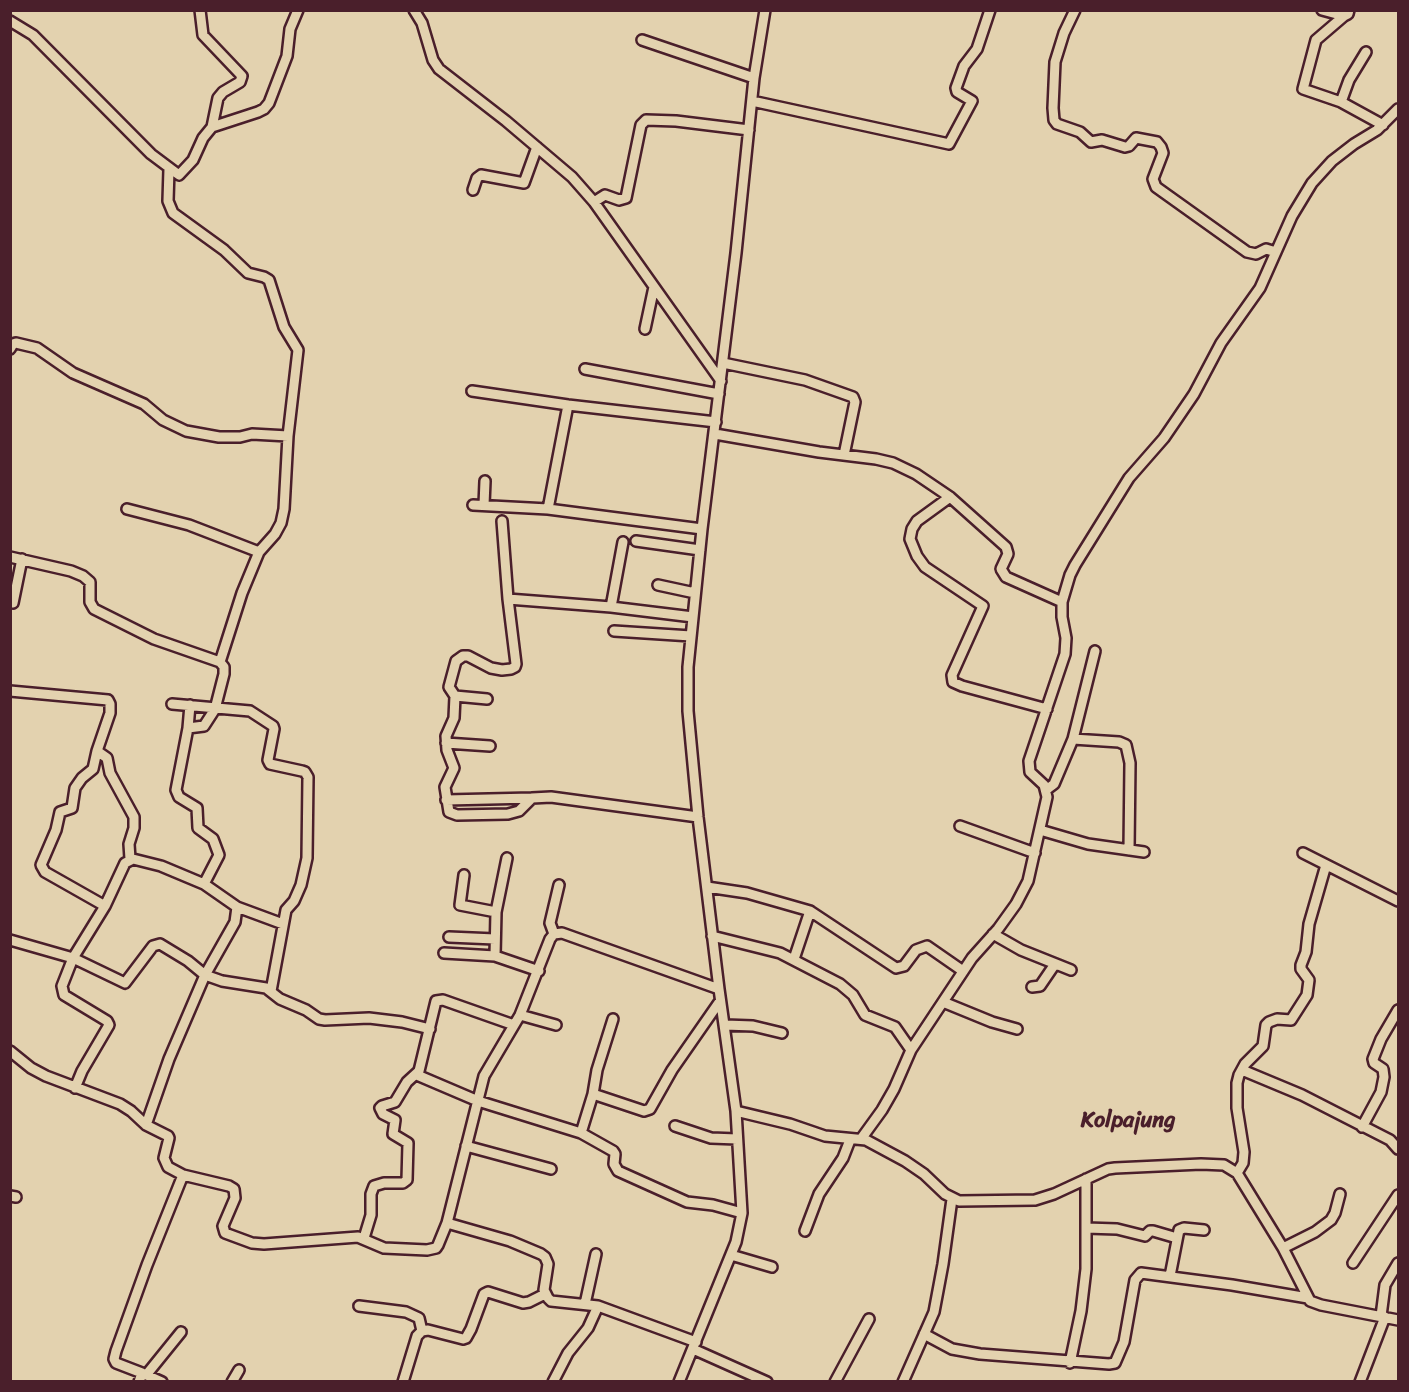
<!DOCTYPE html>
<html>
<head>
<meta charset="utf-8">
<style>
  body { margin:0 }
  #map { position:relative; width:1409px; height:1392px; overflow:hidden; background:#e3d2af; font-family:Sriracha,sans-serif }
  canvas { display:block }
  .frame { position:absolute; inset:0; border:12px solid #4a1f2b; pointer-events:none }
</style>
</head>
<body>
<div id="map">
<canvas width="1409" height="1392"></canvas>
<div class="frame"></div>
</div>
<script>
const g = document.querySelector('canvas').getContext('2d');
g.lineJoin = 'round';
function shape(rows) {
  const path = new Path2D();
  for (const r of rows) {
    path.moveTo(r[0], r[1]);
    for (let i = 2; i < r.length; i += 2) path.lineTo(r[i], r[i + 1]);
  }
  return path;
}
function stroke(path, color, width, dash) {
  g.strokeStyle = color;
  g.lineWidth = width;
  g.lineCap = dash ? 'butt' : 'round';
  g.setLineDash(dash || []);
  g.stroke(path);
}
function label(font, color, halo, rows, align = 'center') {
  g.font = font + ' Sriracha,sans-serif';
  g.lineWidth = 4.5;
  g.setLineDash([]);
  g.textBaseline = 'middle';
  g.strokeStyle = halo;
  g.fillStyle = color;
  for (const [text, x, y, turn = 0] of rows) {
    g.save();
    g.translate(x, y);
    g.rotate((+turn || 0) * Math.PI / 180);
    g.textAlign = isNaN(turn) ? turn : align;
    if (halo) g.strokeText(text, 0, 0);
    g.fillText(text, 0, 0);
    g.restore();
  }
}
const minor = shape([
  [200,10,203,35,242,76,240,82,223,92,218,98,212,127],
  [414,10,422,23,433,60,439,69,506,121,572,177,594,202,721,381],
  [1075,10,1064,33,1055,62,1053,108,1054,120,1057,124,1080,132,1091,142,1102,140,1125,147,1129,146,1136,138,1157,142,1161,147,1163,153,1153,179,1156,187,1247,252,1256,254,1266,249,1276,252],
  [1322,10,1344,16,1348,14,1349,10],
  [1344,16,1316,40,1303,89,1341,102,1383,125],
  [10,21,33,35,151,154,179,175,193,160,203,138,212,127,258,112,264,109,269,103,287,56,290,29,298,10],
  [642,40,754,78],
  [752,101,949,144,972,101,957,92,956,88,964,66,977,49,990,10],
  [1341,102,1349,80,1366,52],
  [169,169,168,201,173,213,224,250,248,273,264,277,269,280,284,327,298,350,288,436,284,509,281,523,275,534,259,552,242,593,220,662],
  [473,190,477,178,481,175,524,183,537,147],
  [594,202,605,195,619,200,626,198,641,125,646,120,676,121,749,130],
  [645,329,654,287],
  [10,349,13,344,16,343,37,348,73,373,144,404,163,420,186,431,219,437,240,437,252,434,288,436],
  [723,363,805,380,853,397,855,402,844,455],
  [585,369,719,394],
  [472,391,568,405,716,422],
  [715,434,819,452,876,459,893,463,916,474,950,497,1006,547,1008,554,1001,569,1006,577,1062,602],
  [950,497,917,521,912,529,910,539,917,556,925,567,983,606,952,675,953,682,962,686,1047,709],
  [473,505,548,509,702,529],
  [484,505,485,481],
  [127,509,189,525,259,552],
  [548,509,568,405],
  [502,521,508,599,516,664,515,667,511,669,502,670,491,668,468,656,463,656,456,661,449,687,455,696,454,718,446,736,447,750,454,768,445,787,449,812,457,815,508,814,519,811,532,798,551,797,698,817],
  [636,541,700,550],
  [10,557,71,571,83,576,90,582,90,602,94,609,154,639,220,662],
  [658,585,695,593],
  [508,599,611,607,693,617],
  [13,603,22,559],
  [611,607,623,542],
  [614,631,691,636],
  [10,691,108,700,110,704,110,713,97,751,107,758,110,773,134,817,134,828,129,844,130,859],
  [455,696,487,699],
  [172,704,250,711,273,726,274,729,268,760,270,764,302,771,305,772,308,777,307,858,301,885,294,901,286,910,271,991],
  [188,728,190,705],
  [1073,739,1119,742,1126,745,1130,763,1129,850],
  [446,743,490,746],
  [97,751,93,769,82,778,75,788,72,808,60,812,56,830,41,865,45,872,105,906],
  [1046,790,1054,784,1073,739,1095,651],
  [446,800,532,798],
  [960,826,1035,853],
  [1040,830,1088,844,1144,852],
  [1303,853,1398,901],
  [464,875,460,905,496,912],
  [707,887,747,893,810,911,896,968,904,966,916,950,927,946,963,971],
  [237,907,283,924],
  [554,934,550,923,559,885],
  [993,934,1021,950,1071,970],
  [712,936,780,953,840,984,853,995,865,1015,895,1027,911,1050],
  [449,937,495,939],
  [10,940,73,958,125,983,153,946,160,944,188,961,205,975,222,981,266,988,280,999,306,1010,319,1019,325,1020,369,1018,402,1022,430,1029],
  [444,953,495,956,539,971],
  [495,956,496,912,507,858],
  [794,959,810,911],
  [1032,987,1040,986,1055,964],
  [943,1002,992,1022,1017,1029],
  [520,1015,556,1025],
  [725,1025,753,1026,782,1033],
  [10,1051,31,1068,46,1076,120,1104,131,1111,146,1125,168,1136,169,1138,164,1158,168,1167,183,1175,229,1186,234,1189,235,1198,223,1226,225,1233,252,1243,264,1244,358,1237,384,1248,427,1250,436,1248,438,1245,447,1223,484,1076,520,1015,550,939,554,934,562,933,719,989],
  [1242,1070,1302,1095,1390,1140,1398,1149],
  [417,1075,478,1101,581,1133,613,1151,615,1154,614,1164,618,1171,687,1202,713,1205,742,1213],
  [75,1088,82,1071,109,1025,107,1021,64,995,62,986,73,958,105,906,125,863,133,859,161,866,204,884,219,855,213,839,198,828,197,808,179,797,176,790,188,728,204,726,215,709,224,674,224,667,220,662],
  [593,1094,597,1070,613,1019],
  [736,1111,790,1124,825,1136,866,1140,905,1161,924,1174,945,1194,959,1201,1035,1200,1054,1194,1108,1169,1115,1168,1201,1164,1224,1165,1237,1173,1283,1248,1310,1301,1321,1305,1398,1320],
  [146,1125,169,1059,205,975,235,922,237,907,204,884],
  [675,1126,711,1138,737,1139],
  [1362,1127,1381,1092,1384,1077,1383,1069,1374,1063,1373,1059,1381,1039,1398,1010],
  [581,1133,593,1094,644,1111,650,1109,672,1070,720,1001],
  [861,1139,882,1110,894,1089,911,1050,972,958,998,929,1016,904,1028,881,1047,797,1044,785,1030,772,1029,761,1065,654,1066,638,1062,617,1062,602,1070,575,1075,565,1129,478,1164,438,1194,394,1221,343,1260,288,1292,216,1312,183,1332,161,1354,144,1377,130,1398,109],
  [466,1146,551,1169],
  [1237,1173,1243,1163,1244,1152,1237,1108,1237,1083,1239,1075,1245,1064,1263,1046,1266,1025,1269,1022,1277,1019,1291,1020,1307,995,1309,980,1301,969,1301,965,1306,952,1309,924,1326,865],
  [10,1196,16,1197],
  [447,1223,510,1241,541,1254,545,1257,548,1264,544,1290,548,1298,551,1301,598,1306,696,1342],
  [1086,1228,1117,1229,1145,1236,1150,1231,1153,1231,1177,1238],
  [805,1231,819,1194,843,1158,850,1140],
  [364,1238,371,1215,371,1194,374,1186,384,1183,403,1183,407,1180,408,1143,393,1134,395,1120,383,1114,380,1108,382,1106,395,1102,407,1082,419,1071,436,1001,443,1000,514,1025],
  [1283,1248,1315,1232,1331,1220,1335,1213,1340,1194],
  [731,1255,772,1267],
  [1353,1263,1398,1195],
  [1170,1276,1179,1230,1184,1228,1204,1230],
  [585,1304,596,1254],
  [359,1306,406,1312,419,1318,422,1331],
  [1381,1316,1385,1285,1398,1263],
  [924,1334,952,1349,980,1354,1109,1364,1115,1363,1124,1342,1135,1280,1141,1273,1232,1285,1308,1298],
  [693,1349,767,1382],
  [1070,1363,1081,1311,1086,1269,1086,1179],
  [142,1373,162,1382],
  [147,1374,181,1332],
  [139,1382,142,1373,116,1363,114,1359,116,1351,147,1265,183,1175],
  [232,1382,239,1370],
  [403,1382,417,1336,422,1331,428,1330,463,1339,466,1338,471,1329,484,1294,488,1292,523,1303,529,1302,545,1294],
  [553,1382,568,1353,588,1328,598,1306],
  [679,1382,736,1242,742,1213,736,1111,719,989,698,817,688,711,688,667,702,529,736,253,754,78,765,10],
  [835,1382,869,1319],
  [903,1382,934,1312,943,1264,952,1199],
  [1360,1382,1385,1317]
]);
const quarterNames = [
  ["Kolpajung",1128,1121]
];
stroke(minor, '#4a1f2b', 14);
stroke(minor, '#e3d2af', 9);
label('bold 22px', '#4a1f2b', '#e3d2af', quarterNames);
</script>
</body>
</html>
